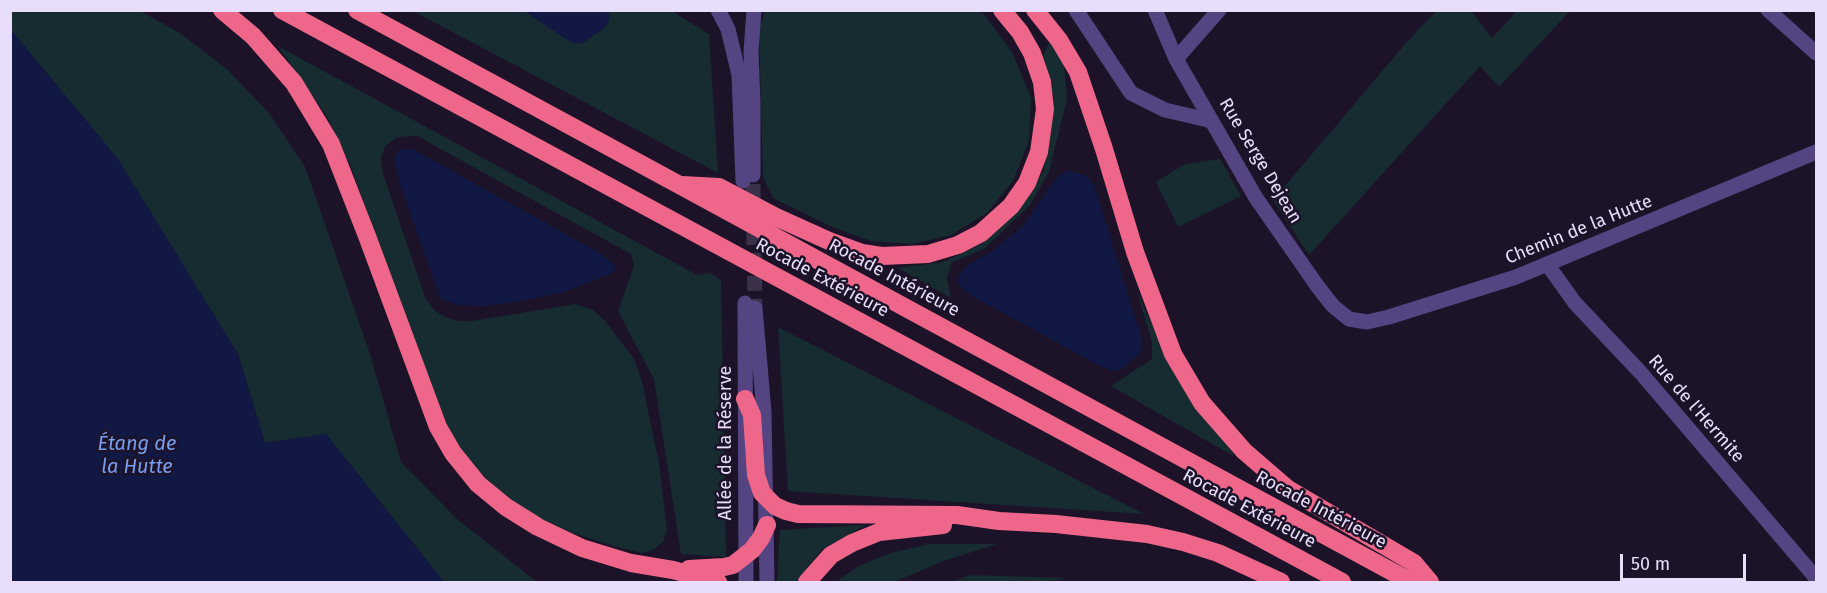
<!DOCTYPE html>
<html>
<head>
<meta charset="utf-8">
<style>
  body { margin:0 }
  #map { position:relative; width:1827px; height:593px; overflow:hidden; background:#1c1328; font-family:"Fira Sans",sans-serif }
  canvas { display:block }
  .frame { position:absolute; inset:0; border:12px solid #e8defb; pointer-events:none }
  .scale { position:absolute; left:1620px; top:554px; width:126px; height:27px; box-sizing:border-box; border:3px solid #e8defb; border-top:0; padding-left:8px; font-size:18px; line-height:21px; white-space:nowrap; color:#e8defb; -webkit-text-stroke:4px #1c1328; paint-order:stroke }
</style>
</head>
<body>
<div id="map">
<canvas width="1827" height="593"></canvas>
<div class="frame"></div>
<div class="scale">50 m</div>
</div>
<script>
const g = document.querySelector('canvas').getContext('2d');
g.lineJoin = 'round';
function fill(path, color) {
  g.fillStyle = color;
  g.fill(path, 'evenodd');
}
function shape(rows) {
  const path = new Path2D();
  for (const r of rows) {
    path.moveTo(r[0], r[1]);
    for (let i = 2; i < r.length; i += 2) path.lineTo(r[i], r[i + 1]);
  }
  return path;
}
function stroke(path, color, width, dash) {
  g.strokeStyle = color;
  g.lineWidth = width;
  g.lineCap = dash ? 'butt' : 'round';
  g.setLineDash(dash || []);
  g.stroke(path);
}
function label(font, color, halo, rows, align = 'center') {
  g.font = font + ' "Fira Sans",sans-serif';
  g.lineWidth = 5;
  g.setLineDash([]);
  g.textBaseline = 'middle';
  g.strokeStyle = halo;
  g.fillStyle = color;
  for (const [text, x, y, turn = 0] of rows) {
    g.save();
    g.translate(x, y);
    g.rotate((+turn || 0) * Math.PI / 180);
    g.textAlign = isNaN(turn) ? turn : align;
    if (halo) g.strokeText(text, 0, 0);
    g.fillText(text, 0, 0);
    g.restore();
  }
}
const green = shape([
  [10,11,140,11,180,33,227,69,269,113,305,167,370,354,401,462,457,519,537,582,444,582,326,434,265,443,238,354,118,159,11,30],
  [413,11,672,11,709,34,718,173],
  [765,11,979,11,984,14,1012,52,1031,98,1029,140,1013,181,987,213,951,235,912,244,870,241,828,225,773,198,763,177,759,29],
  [1436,11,1471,11,1492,38,1517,11,1570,11,1499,87,1480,66,1309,255,1273,200,1406,43],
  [1050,40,1064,66,1067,99,1049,172,1030,205,984,249,951,263,947,279,951,298,898,268,943,262,981,244,1021,207,1043,171,1054,99,1043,56],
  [278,46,697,275,710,273,721,280,726,557,681,554,654,379,618,311,634,266,631,254,417,136,397,137,385,146,381,158,383,174,425,297,434,310,445,317,458,321,472,321,575,304,593,310,605,321,634,359,642,382,659,463,667,530,663,542,653,550,642,553,614,546,573,533,540,518,510,501,487,481,463,455,447,424,429,380,351,167,326,115],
  [1220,159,1241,196,1178,227,1156,182,1185,164],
  [1137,291,1163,350,1235,457,1111,386,1152,359,1152,342],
  [778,327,862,370,1144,514,788,491],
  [866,525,822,549,796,582,777,582,780,530],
  [930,544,997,544,944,561,894,582,836,582,859,566,890,553],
  [971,575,1067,578,1046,582,951,582]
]);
const water = shape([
  [609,11,609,21,603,29,581,44,573,43,563,37,524,11],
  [11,30,118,159,238,354,265,443,326,434,444,582,11,582],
  [411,148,603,255,617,267,610,274,565,292,510,303,483,306,458,305,440,298,398,179,395,157,400,150],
  [1068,170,1087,176,1094,185,1141,336,1142,347,1140,354,1122,369,1111,371,1094,363,969,294,961,287,957,279,965,267,992,251,1022,227,1058,176]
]);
const minorTunnel = shape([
  [753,184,755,308]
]);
const minor = shape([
  [718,10,728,29,739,75,743,181],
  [1076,10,1131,93,1165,110,1212,121],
  [1155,10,1176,59,1256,198,1318,287,1333,306,1349,319,1367,322,1389,317,1516,277,1816,152],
  [1768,10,1816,53],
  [1176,59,1219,10],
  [753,175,753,102,751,52,754,10],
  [1547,264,1575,303,1641,373,1816,578],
  [745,303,746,582],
  [755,308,764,412,767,582]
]);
const highway = shape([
  [222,10,253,36,294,83,331,144,367,236,438,427,453,453,478,484,506,507,538,527,582,548,631,563,673,570,718,582],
  [282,10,1342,582],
  [357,10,1411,582],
  [1035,10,1059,40,1078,72,1104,149,1135,252,1173,354,1202,403,1244,451,1288,489,1414,563,1430,582],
  [682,185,719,187,776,217,829,241,862,253,882,256,928,254,958,245,981,233,1011,206,1027,183,1039,152,1045,109,1042,82,1032,53,1020,32,1002,10],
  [745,399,752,415,756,475,762,493,775,506,786,511,798,514,957,515,999,521,1056,524,1147,534,1183,542,1218,553,1281,582],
  [689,569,724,567,733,565,752,550,761,538,767,525],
  [807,582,831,555,852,543,879,532,943,525]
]);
const streetNames = [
  ["Rue Serge Dejean",1260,161,59],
  ["Chemin de la Hutte",1579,230,-22],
  ["Rocade Extérieure",822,278,28],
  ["Rocade Intérieure",894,278,28],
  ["Rue de l'Hermite",1696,409,49],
  ["Allée de la Réserve",726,443,-90],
  ["Rocade Extérieure",1249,509,28],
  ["Rocade Intérieure",1321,510,28]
];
const waterNames = [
  ["Étang de",137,444],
  ["la Hutte",137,467]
];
fill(green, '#172c31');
fill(water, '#111843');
stroke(minorTunnel, '#3b3148', 15, [15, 8]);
stroke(minor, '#544482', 15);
stroke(highway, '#ee6689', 18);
label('18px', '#e8defb', '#1c1328', streetNames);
label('italic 20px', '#779df0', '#1c1328', waterNames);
</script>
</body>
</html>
